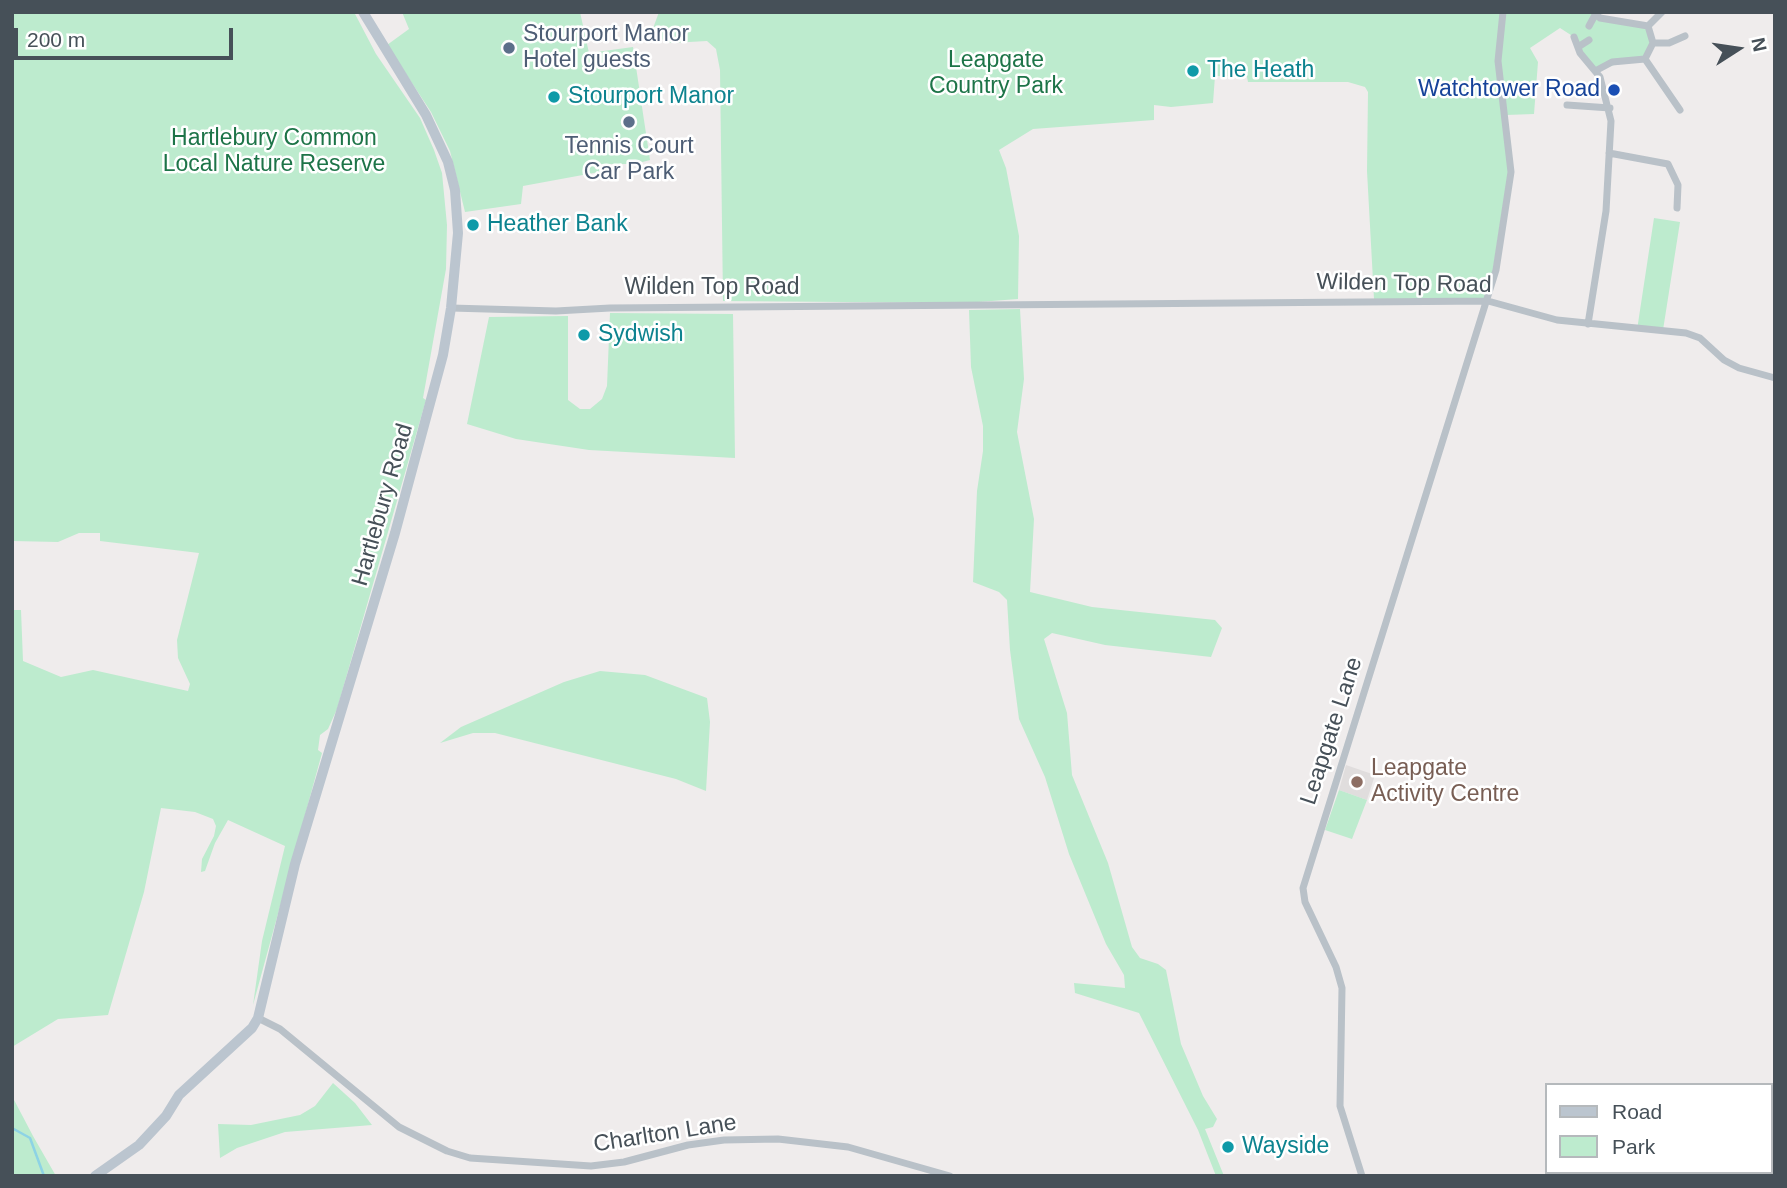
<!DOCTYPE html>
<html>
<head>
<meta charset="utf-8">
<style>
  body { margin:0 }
  #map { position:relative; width:1787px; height:1188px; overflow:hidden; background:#efecec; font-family:Helvetica,sans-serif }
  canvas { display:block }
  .frame { position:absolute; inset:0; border:14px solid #465058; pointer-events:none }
  .legend { position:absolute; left:1545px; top:1083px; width:228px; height:91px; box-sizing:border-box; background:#fff; border:2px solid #b5b9bc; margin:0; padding:9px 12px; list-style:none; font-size:21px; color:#465058 }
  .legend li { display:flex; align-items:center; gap:14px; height:35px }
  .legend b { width:35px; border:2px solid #b5b9bc }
  .north { position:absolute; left:1703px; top:14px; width:70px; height:70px; -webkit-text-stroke:5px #fff; paint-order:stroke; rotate:78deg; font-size:19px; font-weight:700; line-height:28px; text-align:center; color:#465058 }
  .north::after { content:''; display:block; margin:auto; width:24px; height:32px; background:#465058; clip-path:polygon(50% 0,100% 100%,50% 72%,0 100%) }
  .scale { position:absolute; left:14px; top:28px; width:219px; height:32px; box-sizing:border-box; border:4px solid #465058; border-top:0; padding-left:9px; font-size:21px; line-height:24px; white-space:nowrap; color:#465058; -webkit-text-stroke:5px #fff; paint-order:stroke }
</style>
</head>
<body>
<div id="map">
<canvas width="1787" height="1188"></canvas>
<div class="frame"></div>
<ul class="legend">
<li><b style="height:9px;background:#bbc5cf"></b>Road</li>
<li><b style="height:19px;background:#bdebce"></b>Park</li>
</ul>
<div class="north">N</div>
<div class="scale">200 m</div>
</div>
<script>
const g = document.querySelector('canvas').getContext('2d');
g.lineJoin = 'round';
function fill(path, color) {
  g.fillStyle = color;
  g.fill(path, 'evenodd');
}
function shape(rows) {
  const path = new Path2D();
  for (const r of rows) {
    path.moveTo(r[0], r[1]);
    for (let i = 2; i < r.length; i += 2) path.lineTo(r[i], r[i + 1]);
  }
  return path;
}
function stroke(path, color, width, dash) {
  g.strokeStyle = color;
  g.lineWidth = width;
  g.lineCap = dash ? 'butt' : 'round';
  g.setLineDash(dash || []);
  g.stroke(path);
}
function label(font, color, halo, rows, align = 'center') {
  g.font = font + ' Helvetica,sans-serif';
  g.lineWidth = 5;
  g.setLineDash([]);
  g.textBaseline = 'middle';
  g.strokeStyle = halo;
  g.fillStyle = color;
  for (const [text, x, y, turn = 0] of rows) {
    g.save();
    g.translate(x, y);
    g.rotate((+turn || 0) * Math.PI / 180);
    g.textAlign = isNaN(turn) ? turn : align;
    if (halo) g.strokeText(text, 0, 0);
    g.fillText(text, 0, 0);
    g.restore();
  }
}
const education = shape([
  [1346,765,1375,775,1367,800,1339,790]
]);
const green = shape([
  [12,12,354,12,376,54,420,118,434,150,442,173,447,225,446,269,423,398,426,400,337,709,328,729,320,735,318,750,322,753,253,1005,262,941,285,846,228,820,215,843,205,871,201,872,202,859,214,836,216,826,213,819,195,812,161,808,144,892,108,1015,58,1019,12,1047,12,610,21,610,23,661,61,677,93,670,188,691,190,684,178,658,177,640,199,553,100,541,100,533,79,533,58,542,12,541],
  [402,12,580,12,589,53,633,47,650,160,635,164,600,164,599,172,523,186,521,204,465,212,450,151,431,112,387,45,409,29],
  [659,12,1584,12,1651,30,1649,55,1597,70,1580,53,1574,37,1560,28,1530,48,1538,62,1534,114,1506,115,1510,161,1488,301,1374,299,1367,171,1368,92,1365,87,1348,82,1248,82,1247,77,1215,76,1213,103,1171,107,1154,105,1154,120,1033,129,999,150,1006,168,1019,236,1018,299,965,303,723,301,720,70,716,49,707,41,671,43,654,36,652,31],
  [1654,218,1680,222,1663,330,1637,330],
  [1020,309,1024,379,1017,432,1034,519,1030,592,1092,607,1215,620,1222,628,1211,657,1105,645,1052,633,1044,639,1067,713,1072,775,1108,863,1132,947,1140,958,1158,964,1166,970,1181,1044,1203,1096,1217,1119,1213,1127,1205,1129,1224,1176,1216,1176,1198,1130,1139,1013,1075,993,1074,983,1125,988,1124,975,1106,944,1069,854,1045,777,1019,719,1010,650,1007,600,999,592,973,582,977,491,983,451,983,426,971,367,969,310],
  [610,313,733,314,735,458,589,450,516,439,467,424,489,317,568,316,568,400,580,409,590,409,602,399,607,386],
  [600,671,645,675,707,698,710,722,706,791,676,779,495,733,473,733,440,743,461,727,564,682],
  [1339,790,1367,800,1352,839,1325,830],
  [333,1083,355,1103,372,1125,285,1132,237,1148,220,1158,218,1124,251,1125,300,1115,315,1106],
  [12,1096,33,1136,56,1176,12,1176]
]);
const stream = shape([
  [12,1128,30,1138,44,1176]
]);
const minor = shape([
  [1594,12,1600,18,1648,26,1653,43,1645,59,1612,62,1597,70],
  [1589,26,1595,15],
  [1648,26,1662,12],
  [1574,37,1580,53,1600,77,1611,121,1606,211,1588,324],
  [1653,43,1669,43,1685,36],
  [1578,47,1589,40],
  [1645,59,1680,110],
  [1567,105,1610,108],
  [1609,153,1668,164,1678,185,1677,208],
  [451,308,556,311,610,308,1488,301,1557,320,1686,333,1700,338,1724,360,1739,368,1775,378],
  [258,1018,280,1029,399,1127,447,1151,470,1158,591,1166,624,1162,688,1145,724,1140,778,1139,848,1147,950,1176],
  [1362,1176,1340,1106,1342,988,1336,967,1305,902,1303,888,1496,270,1511,172,1498,61,1503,12]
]);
const secondary = shape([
  [95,1176,139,1145,166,1116,179,1095,252,1028,258,1018,295,864,395,533,443,355,451,308,458,233,455,190,448,162,426,115,363,12]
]);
const markers = [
  [509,48,7,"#5c6f8a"],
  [1193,71,7,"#0f9aa8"],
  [1614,90,7,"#1a4fb4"],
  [554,97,7,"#0f9aa8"],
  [629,122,7,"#5c6f8a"],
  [473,225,7,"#0f9aa8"],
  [584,335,7,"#0f9aa8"],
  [1357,782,7,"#8d6e63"],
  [1228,1147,7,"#0f9aa8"]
];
const serviceNames = [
  ["Stourport Manor",523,35],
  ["Hotel guests",523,61],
  ["Tennis Court",629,147,"center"],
  ["Car Park",629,173,"center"]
];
const parkNames = [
  ["Leapgate",996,61],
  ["Country Park",996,87],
  ["Hartlebury Common",274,139],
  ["Local Nature Reserve",274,165]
];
const cultureNames = [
  ["The Heath",1207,71],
  ["Stourport Manor",568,97],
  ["Heather Bank",487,225],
  ["Sydwish",598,335],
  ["Wayside",1242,1147]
];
const transitNames = [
  ["Watchtower Road",1600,90]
];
const streetNames = [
  ["Wilden Top Road",1404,284,1],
  ["Wilden Top Road",712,288],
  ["Hartlebury Road",383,505,-74],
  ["Leapgate Lane",1332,731,-72],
  ["Charlton Lane",665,1134,-9]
];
const educationNames = [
  ["Leapgate",1371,769],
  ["Activity Centre",1371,795]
];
fill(education, '#e0dddd');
fill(green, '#bdebce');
stroke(stream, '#8dd3e5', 2.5);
stroke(minor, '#b9c1c8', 7);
stroke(secondary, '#bbc5cf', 10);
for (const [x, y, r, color] of markers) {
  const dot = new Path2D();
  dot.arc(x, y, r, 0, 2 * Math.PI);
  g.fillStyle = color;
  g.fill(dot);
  stroke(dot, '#fff', 2.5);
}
label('23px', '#4e5e75', '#fff', serviceNames, 'left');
label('23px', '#1d7448', '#fff', parkNames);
label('23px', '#0d838f', '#fff', cultureNames, 'left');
label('23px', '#164399', '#fff', transitNames, 'right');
label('23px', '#465058', '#fff', streetNames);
label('23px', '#785e54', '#fff', educationNames, 'left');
</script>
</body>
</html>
